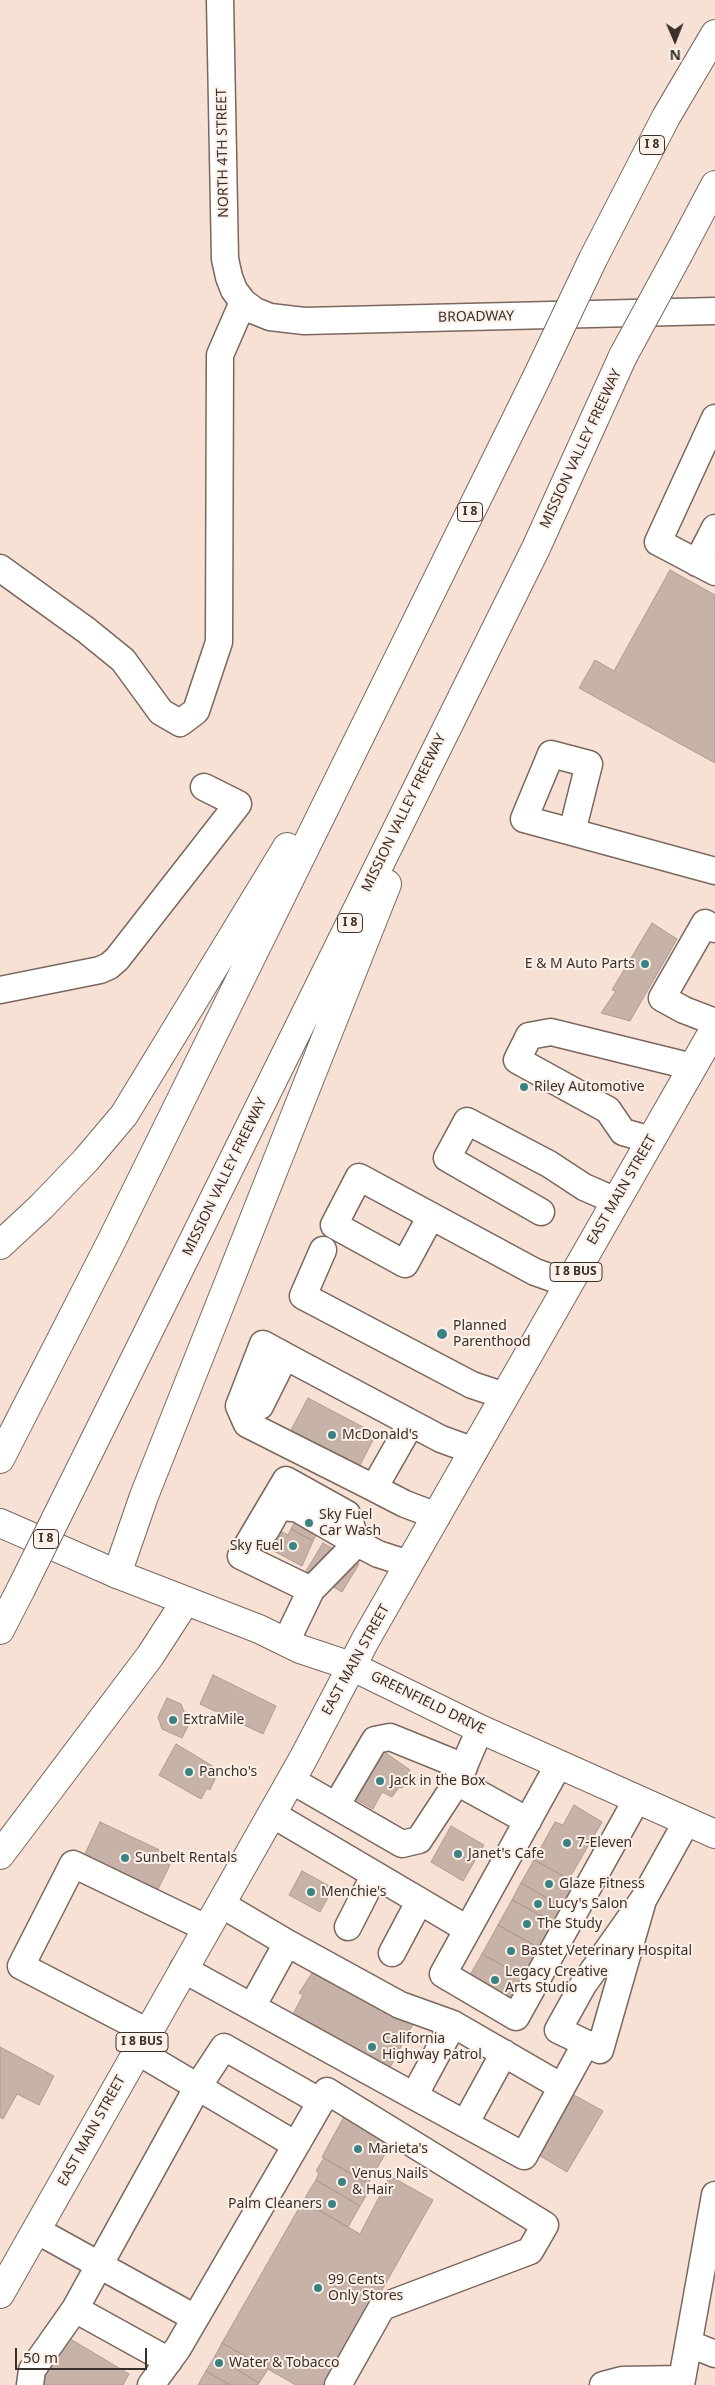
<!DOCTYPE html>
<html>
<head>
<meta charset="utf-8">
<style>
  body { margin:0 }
  #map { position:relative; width:715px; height:2385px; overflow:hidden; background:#f7e1d5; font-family:"Noto Sans",sans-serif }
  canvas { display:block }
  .north { position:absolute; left:650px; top:15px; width:50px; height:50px; -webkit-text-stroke:4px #fdf0e9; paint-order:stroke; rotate:179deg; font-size:14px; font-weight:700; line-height:20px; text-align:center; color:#39302c }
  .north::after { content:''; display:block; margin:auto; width:18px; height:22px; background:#39302c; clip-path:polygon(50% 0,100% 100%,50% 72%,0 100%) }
  .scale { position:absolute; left:15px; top:2348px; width:132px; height:22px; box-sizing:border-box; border:2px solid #39302c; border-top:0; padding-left:6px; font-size:15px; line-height:18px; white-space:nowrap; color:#39302c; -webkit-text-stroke:4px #fdf0e9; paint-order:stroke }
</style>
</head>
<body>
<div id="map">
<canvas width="715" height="2385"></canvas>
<div class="north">N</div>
<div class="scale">50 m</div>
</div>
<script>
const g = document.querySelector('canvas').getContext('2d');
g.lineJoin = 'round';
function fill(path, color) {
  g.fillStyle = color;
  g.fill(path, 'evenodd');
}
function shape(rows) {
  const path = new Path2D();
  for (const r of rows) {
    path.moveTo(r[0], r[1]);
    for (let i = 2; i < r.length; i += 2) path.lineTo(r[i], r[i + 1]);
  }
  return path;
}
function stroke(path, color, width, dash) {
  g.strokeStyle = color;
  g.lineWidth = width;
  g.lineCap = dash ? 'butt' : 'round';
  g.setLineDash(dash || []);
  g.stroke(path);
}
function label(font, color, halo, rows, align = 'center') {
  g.font = font + ' "Noto Sans",sans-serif';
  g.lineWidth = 4;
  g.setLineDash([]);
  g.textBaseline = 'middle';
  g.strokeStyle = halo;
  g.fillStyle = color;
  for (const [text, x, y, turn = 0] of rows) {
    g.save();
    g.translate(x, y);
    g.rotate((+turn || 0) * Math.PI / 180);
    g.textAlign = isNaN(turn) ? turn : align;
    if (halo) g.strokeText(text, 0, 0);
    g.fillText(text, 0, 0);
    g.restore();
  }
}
const building = shape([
  [670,570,715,595,715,763,579,688,595,660,614,671,670,570],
  [652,923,677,939,630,1021,601,1013,616,991,612,990,652,923],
  [308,1398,376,1434,356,1473,288,1436,308,1398],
  [304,1504,327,1517,313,1541,291,1529,304,1504],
  [291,1529,313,1541,302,1566,272,1550,282,1532,288,1535,291,1529],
  [323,1543,359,1564,342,1592,306,1571,323,1543],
  [213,1675,276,1706,263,1734,200,1704,213,1675],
  [167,1698,181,1704,189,1724,182,1738,162,1729,158,1717,167,1698],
  [176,1744,219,1770,210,1790,207,1788,201,1799,159,1775,176,1744],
  [380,1749,410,1770,407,1774,409,1775,402,1788,399,1787,392,1797,382,1792,373,1809,350,1796,380,1749],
  [574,1805,602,1822,569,1879,534,1860,555,1822,563,1825,574,1805],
  [100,1822,164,1852,160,1860,170,1865,157,1891,84,1856,100,1822],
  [451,1826,484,1845,463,1881,431,1862,451,1826],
  [534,1860,578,1884,564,1908,521,1883,534,1860],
  [302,1871,333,1888,320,1912,289,1895,302,1871],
  [521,1883,564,1908,555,1923,512,1900,521,1883],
  [512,1900,555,1923,541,1949,498,1925,512,1900],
  [498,1925,541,1949,525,1978,482,1954,498,1925],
  [482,1954,525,1978,508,2007,466,1982,482,1954],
  [312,1973,414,2022,387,2073,292,2016,303,1995,299,1993,312,1973],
  [0,2047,54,2076,39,2105,17,2094,3,2119,0,2117,0,2047],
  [572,2094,603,2111,567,2172,537,2154,572,2094],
  [346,2113,393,2140,368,2184,322,2157,346,2113],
  [324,2158,372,2186,360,2206,316,2180,319,2173,316,2171,324,2158],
  [390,2176,433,2200,328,2385,296,2385,222,2343,303,2201,360,2234,390,2176],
  [316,2180,360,2206,348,2227,303,2201,316,2180],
  [62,2334,129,2374,123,2385,33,2385,62,2334],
  [222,2343,268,2369,259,2383,215,2356,222,2343],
  [215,2356,259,2383,258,2385,230,2385,206,2371,215,2356],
  [206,2371,230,2385,198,2385,206,2371]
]);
const minor = shape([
  [220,0,225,259,229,277,234,290,243,302,255,311,270,317,304,321,715,311],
  [715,418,658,542,715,572],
  [697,563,715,528],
  [0,568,86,630,123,660,161,712,180,723,196,711,219,642,220,355,243,302],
  [572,832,589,764,551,754,524,819,572,832,715,871],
  [715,929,705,923,662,998,684,1010,715,1022],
  [0,990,100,970,109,966,117,959,238,804,204,787],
  [651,1140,623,1132,608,1110,517,1060,529,1036,551,1032,693,1067],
  [541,1212,447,1158,467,1121,549,1164,584,1187,616,1201],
  [431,1216,405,1264,334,1225,359,1177,535,1272,569,1284],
  [323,1250,303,1296,472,1385,505,1396],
  [285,1356,263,1344,239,1406,247,1424,374,1488],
  [260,1406,285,1356,441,1439,474,1451],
  [411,1423,374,1488,405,1504,437,1516],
  [266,1530,276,1512,284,1507,298,1509,357,1543,311,1590],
  [286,1642,311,1590,241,1556,286,1480,347,1514,357,1543,378,1554,409,1564],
  [480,1729,457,1782,528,1821],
  [559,1764,443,1974,516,2017,637,1799],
  [291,1780,402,1844,419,1840,457,1782],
  [336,1806,375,1740,390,1737,464,1767],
  [272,1814,467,1929],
  [643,1900,600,2050,558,2030,583,1985,643,1900,687,1821],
  [221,1904,287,1943,252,2007],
  [348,1927,374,1876],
  [287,1943,400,2005,453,2024],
  [392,1953,419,1902],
  [183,1969,414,2096],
  [148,2032,21,1966,73,1864,206,1928],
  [137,2051,296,2145,178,2348,151,2385],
  [562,2087,453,2024,414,2096,524,2156,586,2043],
  [465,2124,504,2053],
  [296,2145,327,2091,545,2225,530,2251,382,2307,338,2385],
  [36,2230,195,2318],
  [690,2344,715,2354],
  [169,2361,75,2309,197,2088,224,2047,321,2102],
  [30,2385,32,2370,75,2309],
  [603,2385,622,2380,682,2379],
  [681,2385,715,2195]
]);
const major = shape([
  [0,1523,117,1574,259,1629,300,1649,351,1666,480,1729,715,1834],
  [0,2294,303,1759,366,1639,715,1028]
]);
const highway = shape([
  [679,253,715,185],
  [593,259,666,117,715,34],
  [0,1245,41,1207,86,1160,124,1115,287,847],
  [0,1459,110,1244,535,381],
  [71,1488,536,548,623,356],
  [117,1574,144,1496,387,884],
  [0,1630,21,1589],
  [0,1855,150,1656,185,1602]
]);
const highwayBridge = shape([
  [623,356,679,253],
  [535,381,593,259],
  [21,1589,71,1488]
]);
const markers = [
  [645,964,5,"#3a8385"],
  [524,1087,5,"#3a8385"],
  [442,1334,6,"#3a8385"],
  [332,1435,5,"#3a8385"],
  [309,1523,5,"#3a8385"],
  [293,1546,5,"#3a8385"],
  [173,1720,5,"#3a8385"],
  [189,1772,5,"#3a8385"],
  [380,1781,5,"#3a8385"],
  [567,1843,5,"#3a8385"],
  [458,1854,5,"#3a8385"],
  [125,1858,5,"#3a8385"],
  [549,1884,5,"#3a8385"],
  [311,1892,5,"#3a8385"],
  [538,1904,5,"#3a8385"],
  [527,1924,5,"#3a8385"],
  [511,1951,5,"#3a8385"],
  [495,1980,5,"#3a8385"],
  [372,2047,5,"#3a8385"],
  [358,2149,5,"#3a8385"],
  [342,2182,5,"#3a8385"],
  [332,2204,5,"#3a8385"],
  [318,2288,5,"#3a8385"],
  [219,2363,5,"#3a8385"]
];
const shields = [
  [652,145,25],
  [470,512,25],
  [350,923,25],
  [576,1272,52],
  [46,1539,25],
  [142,2042,52]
];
const shieldNames = [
  ["I 8",652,145],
  ["I 8",470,512],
  ["I 8",350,923],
  ["I 8 BUS",576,1272],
  ["I 8",46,1539],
  ["I 8 BUS",142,2042]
];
const streetNames = [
  ["NORTH 4TH STREET",223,153,-91],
  ["BROADWAY",476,317,-1],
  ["MISSION VALLEY FREEWAY",581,449,-65],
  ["MISSION VALLEY FREEWAY",404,813,-64],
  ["MISSION VALLEY FREEWAY",225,1177,-64],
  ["EAST MAIN STREET",622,1190,-60],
  ["EAST MAIN STREET",356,1660,-61],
  ["GREENFIELD DRIVE",428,1703,26],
  ["EAST MAIN STREET",92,2131,-61]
];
const poiNames = [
  ["E & M Auto Parts",635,964,"right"],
  ["Riley Automotive",534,1087],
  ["Planned",453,1326],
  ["Parenthood",453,1342],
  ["McDonald's",342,1435],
  ["Sky Fuel",319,1515],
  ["Car Wash",319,1531],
  ["Sky Fuel",283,1546,"right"],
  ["ExtraMile",183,1720],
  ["Pancho's",199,1772],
  ["Jack in the Box",390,1781],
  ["7-Eleven",577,1843],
  ["Janet's Cafe",468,1854],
  ["Sunbelt Rentals",135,1858],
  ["Glaze Fitness",559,1884],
  ["Menchie's",321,1892],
  ["Lucy's Salon",548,1904],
  ["The Study",537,1924],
  ["Bastet Veterinary Hospital",521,1951],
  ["Legacy Creative",505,1972],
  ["Arts Studio",505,1988],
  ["California",382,2039],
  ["Highway Patrol",382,2055],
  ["Marieta's",368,2149],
  ["Venus Nails",352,2174],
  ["& Hair",352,2190],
  ["Palm Cleaners",322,2204,"right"],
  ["99 Cents",328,2280],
  ["Only Stores",328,2296],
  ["Water & Tobacco",229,2363]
];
fill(building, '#c7b2a7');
stroke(building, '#af9a90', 1);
stroke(minor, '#7a675d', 29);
stroke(major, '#7a675d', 30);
stroke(highway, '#7a675d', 30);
stroke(minor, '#fff', 26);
stroke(major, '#fff', 28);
stroke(highway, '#fff', 28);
stroke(highwayBridge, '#7a675d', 30, []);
stroke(highwayBridge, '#fff', 28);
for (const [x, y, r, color] of markers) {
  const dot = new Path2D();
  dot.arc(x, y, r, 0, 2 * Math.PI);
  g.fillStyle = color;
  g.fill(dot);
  stroke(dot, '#fdf0e9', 2);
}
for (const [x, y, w] of shields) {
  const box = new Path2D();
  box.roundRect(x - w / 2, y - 9.5, w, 19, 4);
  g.fillStyle = '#fdf0e9';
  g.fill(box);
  stroke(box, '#39302c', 1);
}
label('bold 12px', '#39302c', null, shieldNames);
label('14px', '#39302c', '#fdf0e9', streetNames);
label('14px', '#39302c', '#fdf0e9', poiNames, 'left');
</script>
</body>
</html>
